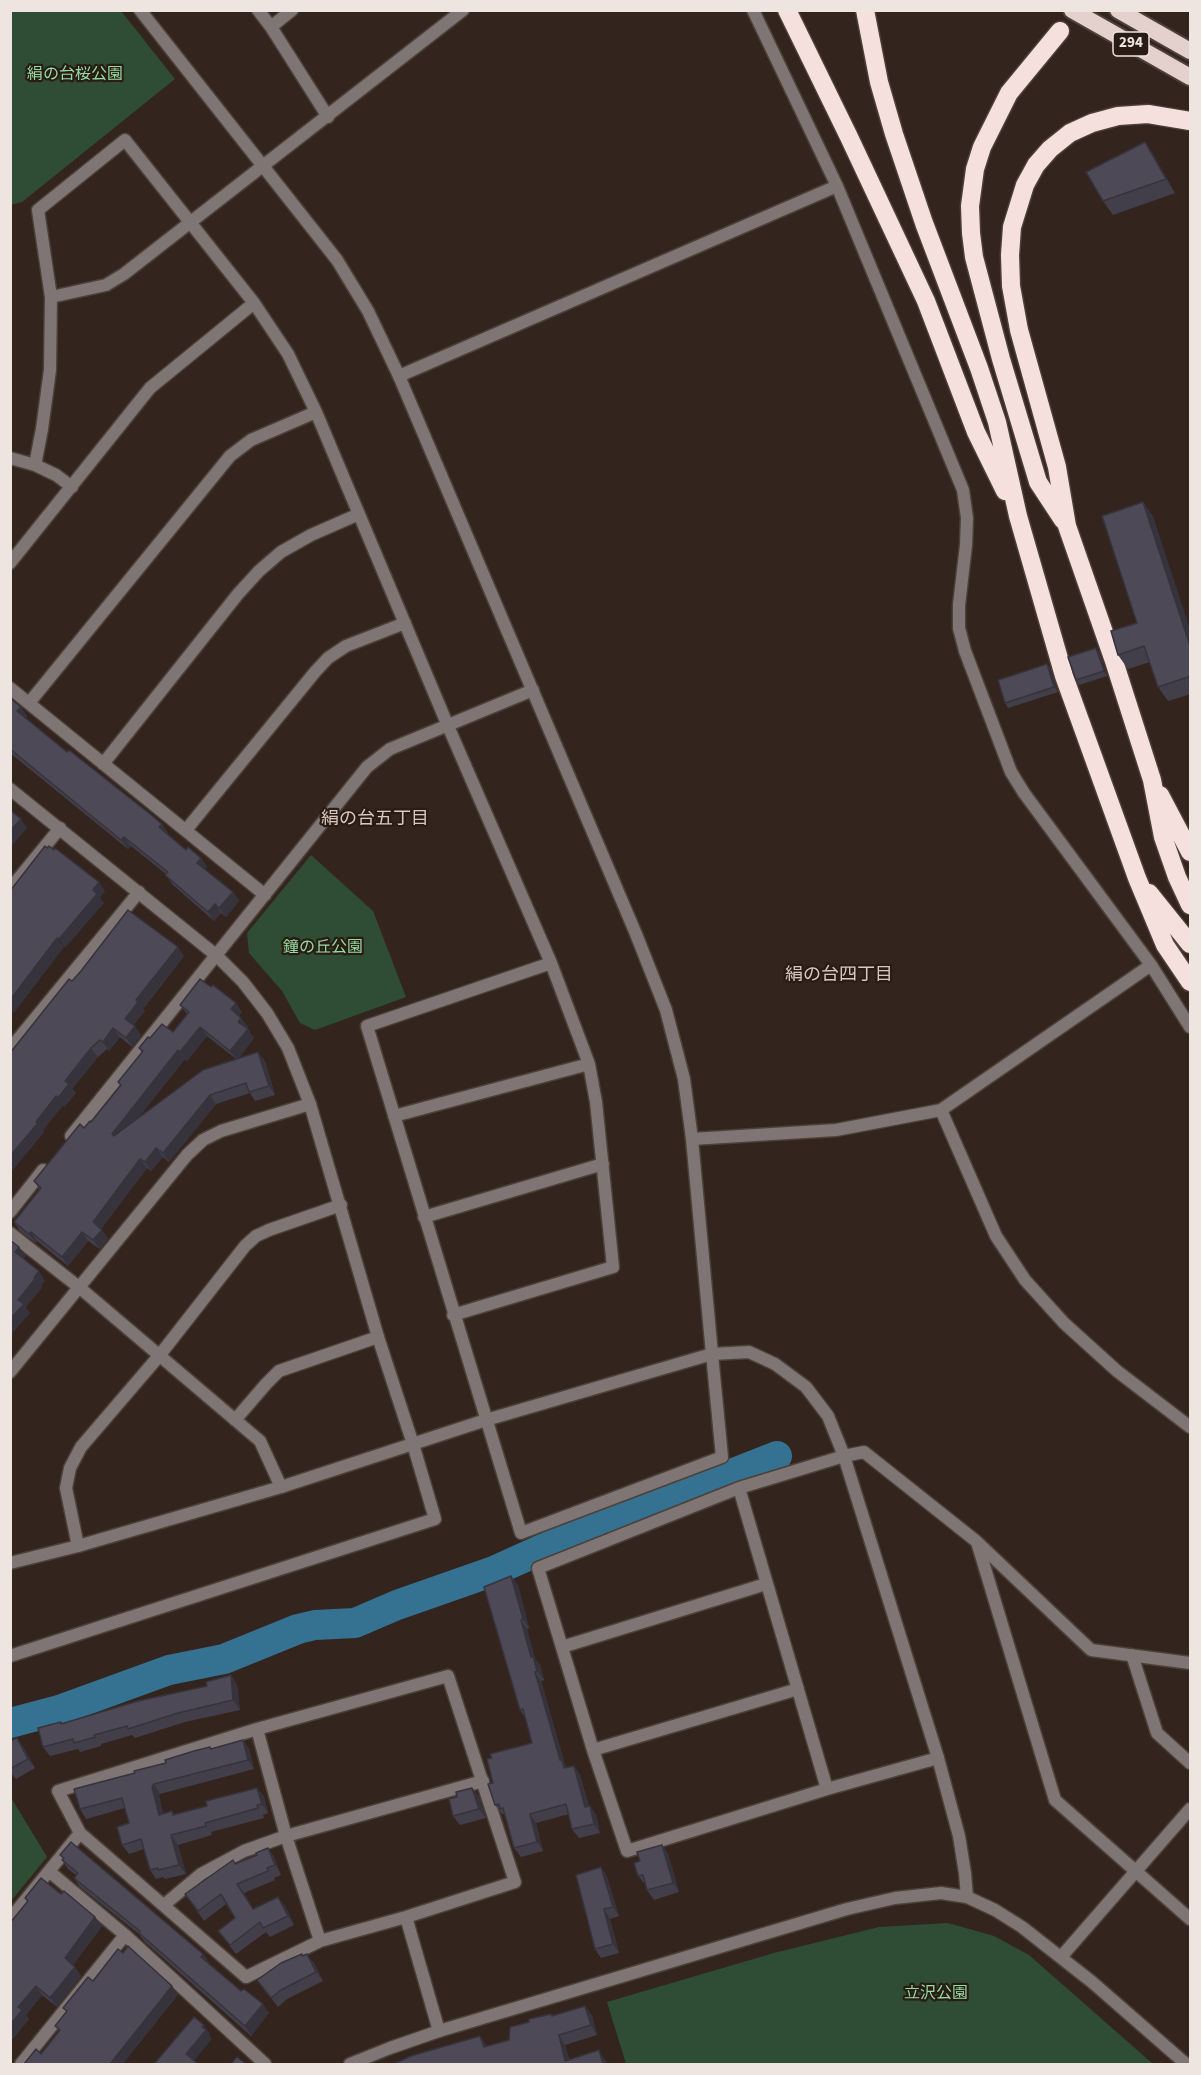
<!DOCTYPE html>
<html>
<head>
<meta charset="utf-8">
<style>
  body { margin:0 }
  #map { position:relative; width:1201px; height:2075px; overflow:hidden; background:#33251e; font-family:"Source Sans 3",sans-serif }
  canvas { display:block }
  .frame { position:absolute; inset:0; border:12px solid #eee4e0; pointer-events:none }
</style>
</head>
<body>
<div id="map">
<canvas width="1201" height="2075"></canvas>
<div class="frame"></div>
</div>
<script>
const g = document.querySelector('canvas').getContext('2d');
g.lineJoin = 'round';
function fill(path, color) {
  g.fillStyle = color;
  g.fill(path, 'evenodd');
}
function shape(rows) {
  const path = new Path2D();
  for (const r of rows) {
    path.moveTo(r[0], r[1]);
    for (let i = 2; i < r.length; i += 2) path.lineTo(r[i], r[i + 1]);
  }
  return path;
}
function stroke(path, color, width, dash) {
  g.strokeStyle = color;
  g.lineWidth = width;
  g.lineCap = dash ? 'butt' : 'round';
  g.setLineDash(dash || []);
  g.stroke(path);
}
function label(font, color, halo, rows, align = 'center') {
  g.font = font + ' "Source Sans 3","Noto Sans JP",sans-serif';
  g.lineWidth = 4.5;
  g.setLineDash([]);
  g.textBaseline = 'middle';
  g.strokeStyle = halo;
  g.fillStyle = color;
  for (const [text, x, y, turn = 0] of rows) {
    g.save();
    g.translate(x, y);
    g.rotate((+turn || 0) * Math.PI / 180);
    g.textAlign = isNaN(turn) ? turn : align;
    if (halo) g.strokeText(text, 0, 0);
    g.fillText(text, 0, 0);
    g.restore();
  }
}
const green = shape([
  [11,10,121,11,175,79,22,202,11,205],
  [311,855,373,911,406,997,315,1030,300,1023,282,991,249,953,247,933],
  [10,1796,47,1857,11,1901,10,1901],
  [948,1923,994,1936,1029,1955,1153,2064,626,2064,607,2002,774,1953,879,1927]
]);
const river = shape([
  [10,1723,59,1710,169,1670,224,1659,298,1629,315,1625,355,1623,397,1605,494,1571,622,1513,701,1486,777,1456]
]);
const minor = shape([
  [258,10,271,27,328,117],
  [753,10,837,186,963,490,967,518,966,545,959,605,959,628,965,651,1011,772,1024,793,1151,965,1190,1027],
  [271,27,292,10],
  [51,297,38,210,125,140,254,303,288,354,316,412,448,726,551,963,589,1064,596,1102,613,1267,453,1315],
  [399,376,837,186],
  [10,458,35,465,56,475,72,487],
  [35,465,42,429,50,370,51,297,106,285,124,274,463,10],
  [10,563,150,388,254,303],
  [10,688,265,895],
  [29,703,230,456,251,440,316,412],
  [103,764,238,594,259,571,281,552,311,535,359,514],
  [186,830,315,672,328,658,346,646,405,623],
  [10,889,60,828],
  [551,963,367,1026,521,1533,722,1457,712,1354],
  [10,1049,139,892],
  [394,1116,589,1064],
  [71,1136,367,767,390,749,533,690],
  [692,1139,836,1130,941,1110,1151,965],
  [10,1212,43,1170],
  [424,1217,603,1164],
  [10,1233,80,1288,260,1441,281,1487],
  [10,1372,187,1155,203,1140,221,1131,310,1104],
  [235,1420,266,1384,279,1371,378,1337],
  [739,1488,827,1789],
  [977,1542,1055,1800,1190,1919],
  [78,1546,66,1488,70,1468,81,1447,159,1356,245,1246,256,1236,269,1230,341,1205],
  [562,1647,766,1584],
  [1132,1655,1157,1733,1190,1763],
  [10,1656,435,1519,413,1444],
  [448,1676,515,1882,406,1917,320,1941,246,1977,80,1833,58,1791,257,1729,448,1676],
  [257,1729,286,1836,320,1941],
  [593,1750,798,1689],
  [938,1758,827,1789,627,1851,593,1750,538,1568,739,1488,844,1456,864,1452,976,1541,1091,1650,1190,1663],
  [50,1872,125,1935,265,2064],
  [164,1905,201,1874,244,1851,286,1836,483,1781],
  [406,1917,439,2031],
  [10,1919,80,1833],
  [1061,1957,1190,1809],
  [21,2064,125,1935]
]);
const tertiary = shape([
  [140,10,337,260,368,311,399,376,636,934,666,1010,684,1079,692,1139,712,1354],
  [10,789,217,956,243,982,267,1013,288,1048,310,1104,378,1337,413,1444],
  [941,1110,996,1236,1025,1280,1064,1323,1117,1371,1190,1427],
  [10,1563,78,1546,281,1487,486,1420,712,1354,749,1352,775,1364,806,1387,828,1416,844,1456,938,1758,959,1836,965,1873,967,1897],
  [350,2064,390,2048,439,2031,847,1909,895,1898,941,1893,967,1897,995,1910,1022,1927,1092,1982,1186,2064]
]);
const trunk = shape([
  [1072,10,1190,77],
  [1118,10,1190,51]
]);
const motorway = shape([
  [787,10,849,137,926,301,976,432,1005,491],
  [865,10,879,82,894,134,924,223,979,368,997,422,1018,516,1064,676,1137,878,1165,945,1190,982],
  [1060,31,1009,93,982,147,975,169,970,206,971,233,974,257,1001,359,1038,482,1063,520],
  [1190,121,1148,114,1118,116,1092,123,1070,133,1050,149,1036,165,1025,185,1012,227,1010,255,1011,286,1019,330,1057,467,1067,526,1114,661,1152,780,1163,837,1177,877,1190,905],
  [1160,795,1190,852],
  [1149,893,1190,944]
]);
const wall = shape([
  [1145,142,1154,156,1175,193,1113,215,1103,201],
  [1143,502,1153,517,1191,633,1191,694,1168,701,1158,687,1150,662,1128,669,1118,655,1137,623],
  [1096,648,1099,652,1107,676,1079,685,1076,680],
  [1047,664,1050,668,1058,692,1008,708,1005,703],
  [10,698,27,716,26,718,168,833,167,834,186,850,201,858,207,867,205,869,233,892,239,901,226,917,221,913,214,921,172,884,166,874,131,846,128,849,10,753],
  [184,956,143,1009,145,1011,133,1025,141,1035,132,1047,120,1037,109,1051,107,1049,98,1057,72,1089,76,1093,64,1107,63,1105,43,1130,44,1132,10,1173,10,1053,72,981],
  [180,1005,242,1012,239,1016,248,1027,247,1029,254,1038,238,1059,265,1061,275,1095,255,1101,250,1093,216,1104,169,1162,163,1157,151,1171,147,1168,101,1229,108,1238,100,1249,88,1241,68,1266,37,1241,36,1243,20,1231,14,1222,40,1190,34,1181,84,1128,91,1122,121,1086,118,1082,142,1053,139,1048,150,1038,173,1032,187,1014],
  [207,1036,236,1059,137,1119,185,1059,187,1061],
  [518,1585,529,1628,527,1629,535,1659,540,1665,544,1680,541,1681,565,1765,567,1768,574,1766,580,1775,589,1806,590,1806,596,1815,600,1833,579,1838,572,1829,569,1814,536,1823,543,1851,521,1857,514,1848,505,1816,504,1814,502,1814,495,1805,492,1758,532,1743,526,1719,520,1710],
  [231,1675,237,1685,240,1710,185,1722,135,1738,132,1735,101,1744,101,1746,80,1752,78,1749,50,1756,43,1747,61,1722,62,1724,207,1686],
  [17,1738,23,1747,35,1768,16,1779,10,1772,10,1741],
  [243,1740,249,1749,254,1769,160,1794,159,1796,163,1814,172,1811,174,1814,207,1806,257,1788,264,1797,268,1813,263,1815,264,1818,211,1832,212,1835,178,1845,186,1874,165,1879,163,1877,156,1879,150,1870,144,1849,129,1854,122,1845,129,1823,125,1808,86,1819,80,1809,135,1773,210,1747,212,1749],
  [472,1788,479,1797,486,1818,460,1825,453,1816,457,1797],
  [662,1845,668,1854,679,1892,654,1900,647,1890,646,1885,638,1876,640,1861],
  [268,1848,274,1857,281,1875,274,1878,275,1880,244,1893,253,1909,285,1906,294,1925,270,1937,266,1932,236,1954,218,1931,235,1918,226,1904,204,1921,185,1894,235,1864,257,1855],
  [60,1855,203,1954,210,1964,209,1964,241,1991,269,2013,251,2036,145,1942,139,1934,80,1887,74,1878,76,1875,68,1869,62,1860,63,1858],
  [601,1867,607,1877,619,1916,610,1919,619,1953,601,1958,595,1949],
  [25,1898,102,1926,73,1965,81,1976,57,2007,42,1995,26,2015,29,2019,10,2042,10,1923,28,1902],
  [303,1956,314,1963,323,1981,287,1999,278,2007,257,1980],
  [551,2014,552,2016,592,2015,597,2035,565,2045,569,2059,605,2060,394,2064,486,2045,487,2046,509,2040,529,2022]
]);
const shadedWall = shape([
  [1145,142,1154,156,1175,193,1166,179],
  [1143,502,1153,517,1191,633,1191,649],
  [1096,648,1099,652,1107,676,1104,671],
  [1047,664,1050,668,1058,692,1054,687],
  [21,707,27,716,24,720,17,711],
  [21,819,27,828,10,848,10,831],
  [162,824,168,833,165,837,159,827],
  [124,837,131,846,128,849,121,840],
  [201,858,207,867,204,872,197,863],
  [99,882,105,891,100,898,104,903,65,948,59,939],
  [233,892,239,901,226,917,219,908],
  [215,904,221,913,214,921,208,912],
  [57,938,64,947,14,1013,10,1008,10,1000],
  [178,947,184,956,153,995,143,1009,145,1011,131,1028,125,1019,136,1000],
  [236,1003,242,1012,237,1018,231,1009],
  [241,1018,248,1027,245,1031,238,1022],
  [135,1026,141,1035,132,1047,126,1038],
  [200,1027,207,1036,187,1061,180,1052],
  [113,1028,120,1037,109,1051,103,1042],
  [248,1029,254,1038,237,1060,230,1051],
  [91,1048,98,1057,72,1089,76,1093,64,1107,58,1098,65,1081],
  [178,1050,185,1059,118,1143,112,1134],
  [258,1052,265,1061,275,1095,269,1086],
  [210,1095,216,1104,169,1162,163,1153],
  [56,1096,63,1105,43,1130,44,1132,10,1173,10,1156,36,1122],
  [156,1148,163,1157,151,1171,145,1162],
  [140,1159,147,1168,99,1231,93,1222],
  [102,1230,108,1238,100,1249,93,1240],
  [31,1232,37,1241,36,1243,29,1234],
  [82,1232,88,1241,68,1266,62,1257],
  [19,1247,26,1256,21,1261,15,1252],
  [39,1271,45,1281,41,1286,42,1288,26,1307,30,1313,10,1336,10,1319,18,1300],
  [511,1576,518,1585,529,1628,523,1619],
  [521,1620,527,1629,535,1659,540,1665,544,1680,537,1671,531,1657],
  [535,1672,541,1681,565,1765,568,1769,564,1768,560,1760],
  [231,1675,237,1685,240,1710,233,1700],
  [17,1738,23,1747,35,1768,28,1759],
  [243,1740,249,1749,254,1769,248,1760],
  [574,1766,580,1775,591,1816,585,1807],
  [154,1784,160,1794,159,1796,166,1824,159,1815,152,1787],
  [257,1788,264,1797,268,1813,262,1804],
  [472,1788,479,1797,486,1818,479,1809],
  [590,1806,596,1815,600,1833,594,1824],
  [530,1814,536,1823,543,1851,537,1842],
  [171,1835,178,1845,186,1874,179,1865],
  [662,1845,668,1854,679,1892,673,1883],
  [268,1848,274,1857,281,1875,275,1865],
  [601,1867,607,1877,619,1916,613,1907],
  [278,1897,285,1906,294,1925,288,1916],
  [604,1909,610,1919,619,1953,613,1944],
  [95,1917,102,1926,71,1967,65,1958],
  [203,1954,210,1964,207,1967,201,1957],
  [307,1954,314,1963,323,1981,316,1972],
  [75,1967,81,1976,57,2007,50,1998],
  [36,1986,42,1995,26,2015,29,2019,10,2042,10,2025,18,2007],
  [172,1986,178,1995,123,2064,110,2064],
  [263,2004,269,2013,251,2036,245,2026],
  [585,2006,592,2015,597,2035,591,2025],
  [204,2025,210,2034,209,2035,212,2039,192,2063,186,2054],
  [559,2035,565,2045,570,2064,565,2061],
  [480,2036,486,2045,490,2056,484,2047],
  [599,2050,605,2060,607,2064,603,2064]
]);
const building = shape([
  [1145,142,1166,179,1103,201,1086,172,1145,142],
  [1143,502,1191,649,1191,676,1158,687,1144,646,1118,655,1111,631,1137,623,1102,516,1143,502],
  [1096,648,1104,671,1076,680,1068,657,1096,648],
  [1047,664,1054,687,1005,703,998,680,1047,664],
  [10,698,21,707,17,711,67,752,69,750,150,814,162,824,159,827,186,850,188,847,201,858,197,863,233,892,219,908,215,904,208,912,165,875,168,872,124,837,121,840,10,749,10,698],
  [10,810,21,819,10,831,10,810],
  [45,846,47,848,49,846,54,850,55,848,99,882,93,890,97,894,59,939,57,938,10,1000,10,891,45,846],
  [128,910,178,947,147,986,136,1000,138,1002,125,1019,135,1026,126,1038,113,1028,103,1042,100,1040,91,1048,65,1081,69,1084,58,1098,56,1096,36,1122,38,1123,10,1156,10,1053,69,979,72,981,81,971,128,910],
  [200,979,211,987,213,985,236,1003,231,1009,241,1018,238,1022,248,1029,230,1051,200,1027,180,1052,178,1050,112,1134,114,1136,203,1070,258,1052,269,1086,249,1092,246,1083,210,1095,163,1153,156,1148,145,1162,140,1159,93,1222,102,1230,93,1240,82,1232,62,1257,31,1232,29,1234,14,1222,41,1188,34,1181,80,1124,84,1128,90,1121,91,1122,121,1085,118,1082,143,1051,139,1048,148,1037,150,1038,162,1024,173,1032,189,1012,180,1005,200,979],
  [10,1240,19,1247,15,1252,39,1271,34,1278,35,1279,18,1300,24,1304,10,1319,10,1240],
  [511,1576,523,1619,521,1620,531,1657,533,1656,537,1671,535,1672,560,1760,562,1760,564,1768,574,1766,585,1807,590,1806,594,1824,572,1829,566,1804,530,1814,537,1842,514,1848,503,1808,500,1809,499,1804,495,1805,488,1784,493,1783,487,1759,492,1758,490,1754,532,1743,523,1709,520,1710,484,1587,511,1576],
  [231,1675,233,1700,178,1713,128,1729,127,1726,94,1735,95,1737,74,1743,73,1739,43,1747,38,1728,61,1722,61,1724,138,1701,207,1686,206,1682,231,1675],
  [17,1738,28,1759,10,1769,10,1741,17,1738],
  [243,1740,248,1760,154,1784,152,1787,159,1815,172,1811,173,1815,207,1806,206,1801,257,1788,262,1804,257,1805,258,1808,205,1823,206,1826,171,1835,179,1865,158,1870,158,1868,150,1870,141,1839,122,1845,117,1827,129,1823,122,1798,80,1809,74,1789,135,1773,134,1771,166,1763,165,1760,194,1751,210,1747,211,1749,243,1740],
  [472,1788,479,1809,453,1816,449,1799,457,1797,456,1792,472,1788],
  [71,1842,203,1954,201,1957,241,1991,244,1989,263,2004,245,2026,139,1933,140,1931,74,1878,78,1873,62,1860,64,1858,60,1855,71,1842],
  [662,1845,673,1883,647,1890,643,1875,638,1876,634,1863,640,1861,637,1852,662,1845],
  [268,1848,275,1865,267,1868,268,1871,237,1884,253,1909,278,1897,288,1916,263,1928,260,1922,230,1945,218,1931,235,1918,221,1894,198,1911,185,1894,233,1860,235,1864,257,1855,256,1853,268,1848],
  [601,1867,613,1907,604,1909,613,1944,595,1949,576,1875,601,1867],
  [41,1878,61,1894,64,1891,95,1917,65,1958,75,1967,50,1998,36,1986,18,2007,22,2010,10,2025,10,1923,28,1901,25,1898,41,1878],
  [128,1946,172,1986,110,2064,24,2064,36,2049,41,2054,60,2030,55,2026,67,2011,63,2008,88,1977,93,1981,118,1949,123,1953,128,1946],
  [302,1954,302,1956,307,1954,316,1972,281,1990,271,1998,257,1980,281,1963,302,1954],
  [585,2006,591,2025,559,2035,565,2061,599,2050,603,2064,394,2064,411,2056,480,2036,484,2047,509,2040,510,2027,529,2022,529,2019,551,2014,552,2016,585,2006],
  [194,2017,204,2025,202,2027,206,2030,186,2054,198,2064,154,2064,194,2017],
  [237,2057,246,2064,231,2064,237,2057]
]);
const shields = [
  [1131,44,36]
];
const shieldNames = [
  ["294",1131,44]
];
const parkNames = [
  ["絹の台桜公園",75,75],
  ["鐘の丘公園",323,948],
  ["立沢公園",936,1994]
];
const neighbourhoodNames = [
  ["絹の台五丁目",375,820],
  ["絹の台四丁目",839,976]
];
fill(green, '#2e4d34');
stroke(river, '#357191', 30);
stroke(minor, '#4d4039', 15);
stroke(tertiary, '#4d4039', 15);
stroke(trunk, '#4d4039', 20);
stroke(motorway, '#4d4039', 21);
stroke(minor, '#7e7574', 12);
stroke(tertiary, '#7e7574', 12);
stroke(trunk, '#e4d1ce', 16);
stroke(motorway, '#f6e0dd', 18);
fill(wall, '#433f4a');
fill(shadedWall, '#37333c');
fill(building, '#4e4956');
stroke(building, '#37333c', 1.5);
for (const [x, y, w] of shields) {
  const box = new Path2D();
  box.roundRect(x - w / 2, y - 12, w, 24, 4.5);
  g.fillStyle = '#291c15';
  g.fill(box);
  stroke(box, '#eee4e0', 1.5);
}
label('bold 15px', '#eee4e0', null, shieldNames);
label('16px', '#94dda1', '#291c15', parkNames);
label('18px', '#dac8bf', '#291c15', neighbourhoodNames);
</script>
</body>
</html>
